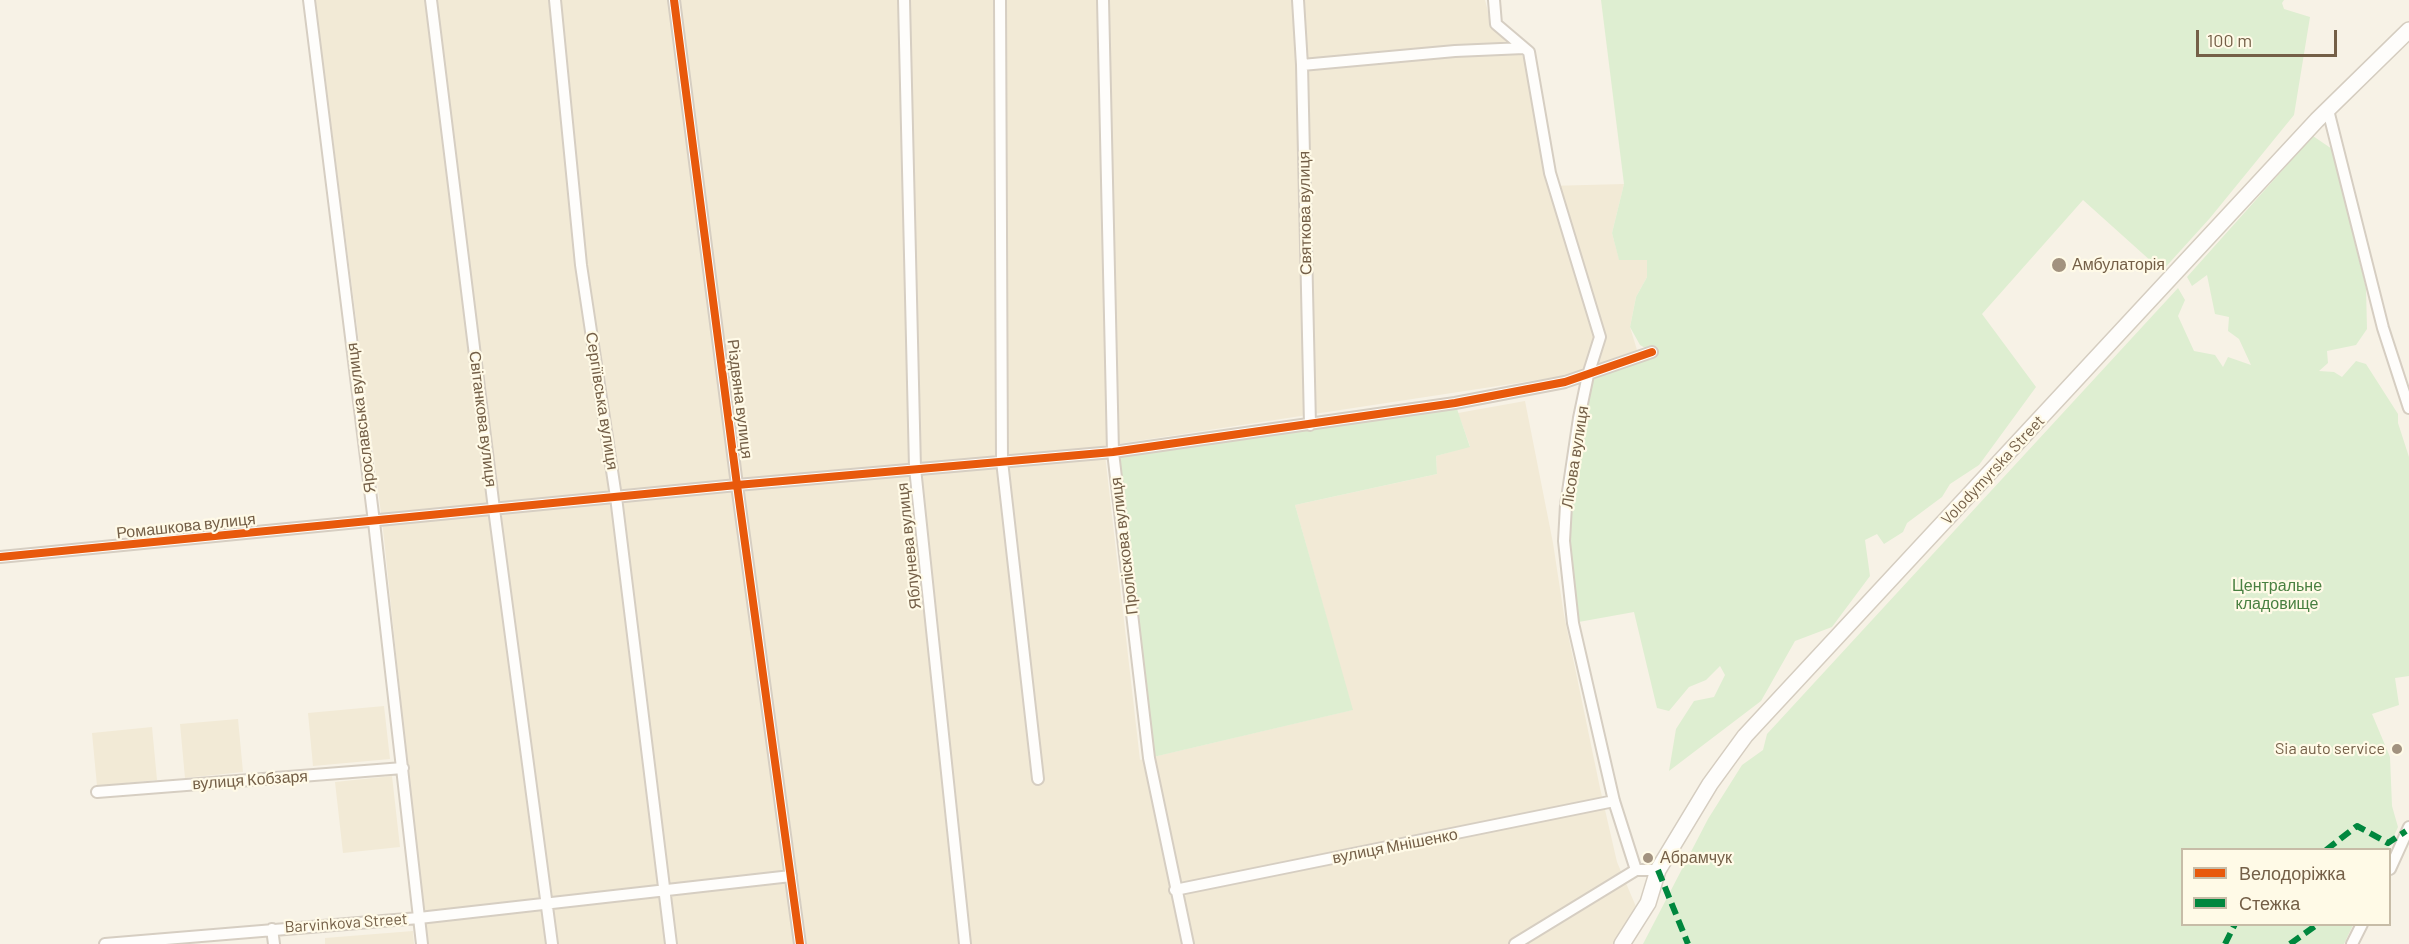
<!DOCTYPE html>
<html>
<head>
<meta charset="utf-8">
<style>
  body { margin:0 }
  #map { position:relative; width:2409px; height:944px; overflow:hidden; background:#f7f2e6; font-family:Barlow,sans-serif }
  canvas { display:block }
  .legend { position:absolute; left:2181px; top:848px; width:210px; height:78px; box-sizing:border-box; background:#fffae7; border:2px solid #c7bca7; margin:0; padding:8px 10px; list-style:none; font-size:18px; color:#745f47 }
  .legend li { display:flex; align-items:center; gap:12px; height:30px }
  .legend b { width:30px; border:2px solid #c7bca7 }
  .scale { position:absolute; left:2196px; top:30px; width:141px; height:27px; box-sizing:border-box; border:3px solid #745f47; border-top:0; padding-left:8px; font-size:18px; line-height:21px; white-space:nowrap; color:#745f47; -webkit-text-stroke:4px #fffae7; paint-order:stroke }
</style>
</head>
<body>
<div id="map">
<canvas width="2409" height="944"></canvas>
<ul class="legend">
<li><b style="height:8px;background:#e8590c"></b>Велодоріжка</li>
<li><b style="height:8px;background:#00873e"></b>Стежка</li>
</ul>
<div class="scale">100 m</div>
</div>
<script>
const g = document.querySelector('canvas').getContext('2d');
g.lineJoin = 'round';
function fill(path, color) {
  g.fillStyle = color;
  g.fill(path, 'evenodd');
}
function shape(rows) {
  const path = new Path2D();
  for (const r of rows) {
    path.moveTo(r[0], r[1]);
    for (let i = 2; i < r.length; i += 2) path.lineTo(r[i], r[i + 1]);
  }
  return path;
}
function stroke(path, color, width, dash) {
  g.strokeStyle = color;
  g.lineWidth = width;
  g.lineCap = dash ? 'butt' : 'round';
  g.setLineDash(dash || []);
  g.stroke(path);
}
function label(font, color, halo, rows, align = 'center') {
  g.font = font + ' Barlow,sans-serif';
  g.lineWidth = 4.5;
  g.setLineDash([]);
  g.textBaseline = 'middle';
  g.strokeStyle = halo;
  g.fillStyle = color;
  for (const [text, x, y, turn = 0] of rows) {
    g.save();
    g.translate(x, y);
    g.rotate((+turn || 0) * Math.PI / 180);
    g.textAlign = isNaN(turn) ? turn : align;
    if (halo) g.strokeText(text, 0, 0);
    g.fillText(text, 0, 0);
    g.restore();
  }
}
const residential = shape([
  [315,0,668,0,733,492,796,944,426,944,383,529],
  [680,0,1485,0,1491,23,1526,60,1548,186,1624,184,1612,233,1619,259,1647,259,1647,277,1636,297,1630,327,1637,350,1570,375,1104,446,1140,760,1352,710,1295,505,1437,474,1436,456,1470,446,1458,413,1525,401,1553,543,1564,615,1600,788,1617,862,1637,909,1614,944,807,944,744,494],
  [384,706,390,759,313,766,308,713],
  [238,719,243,772,185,778,180,724],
  [152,727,157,780,97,786,92,733],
  [392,776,400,847,343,853,335,782],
  [413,931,414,944,325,944,325,938]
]);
const green = shape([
  [1601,0,2284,0,2282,3,2284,9,2310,17,2294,115,2210,218,2162,271,2083,200,1982,314,2036,387,1979,465,1950,484,1942,497,1907,523,1903,532,1884,544,1877,534,1865,540,1870,576,1832,627,1795,641,1761,701,1669,771,1676,729,1694,701,1714,697,1725,675,1720,666,1706,680,1689,687,1669,711,1657,708,1634,612,1573,623,1564,541,1588,375,1652,352,1640,345,1630,327,1636,297,1647,277,1647,260,1619,260,1612,233,1624,184],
  [2313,136,2332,149,2366,288,2367,329,2356,345,2327,351,2328,363,2319,371,2334,372,2342,377,2356,361,2366,364,2398,414,2398,423,2409,457,2409,676,2395,678,2399,705,2372,714,2390,757,2392,806,2398,827,2388,849,2182,850,2182,924,2353,925,2344,944,1643,944,1708,819,1742,765,1763,750,1767,734,2178,288,2185,300,2178,316,2194,351,2215,355,2223,367,2228,357,2251,365,2239,339,2228,331,2229,317,2215,314,2207,275,2192,286,2187,277],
  [1455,403,1470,447,1436,456,1437,474,1295,505,1353,710,1149,758,1113,452]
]);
const street = shape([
  [309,0,374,522,422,944],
  [431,0,494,509,552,944],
  [555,0,581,265,616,497,671,944],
  [674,0,737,485,800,944],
  [904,0,915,468,965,944],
  [1000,0,1002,461,1038,779],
  [1103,0,1113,452,1149,758,1188,944],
  [1298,0,1302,65,1310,425],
  [1494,0,1496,24,1529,52,1550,173,1600,337,1588,375,1579,418,1566,505,1564,541,1573,623,1614,801,1636,870],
  [1302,65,1455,51,1524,48],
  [2328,110,2383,328,2409,408],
  [0,557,737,485,1113,452,1455,403,1565,382,1652,352],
  [97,792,403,768],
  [2390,869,2409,827],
  [1175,890,1614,801],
  [272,929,274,944],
  [105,944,419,918,791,876],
  [1515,944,1636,870,1658,870],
  [2352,944,2362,924]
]);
const secondary = shape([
  [1622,944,1648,903,1658,870,1710,784,1745,736,2317,120,2409,30]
]);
const quiet = shape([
  [2326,850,2357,826,2388,843,2406,831],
  [1658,870,1688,944],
  [2225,944,2235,924],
  [2290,944,2318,924]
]);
const cycleway = shape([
  [674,0,737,485,800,944],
  [0,557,737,485,1113,452,1455,403,1565,382,1652,352]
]);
const markers = [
  [2059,265,8,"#a2927f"],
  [2397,749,6,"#a2927f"],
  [1648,858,6,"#a2927f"]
];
const streetNames = [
  ["Святкова вулиця",1305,213,-91],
  ["Різдвяна вулиця",740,399,83],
  ["Сергіївська вулиця",602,401,81],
  ["Ярославська вулиця",361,418,-97],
  ["Світанкова вулиця",483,419,83],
  ["Лісова вулиця",1575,457,-81],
  ["Volodymyrska Street",1993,470,-47],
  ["Ромашкова вулиця",186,526,-6],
  ["Яблунева вулиця",909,546,-96],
  ["Проліскова вулиця",1124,546,-97],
  ["вулиця Кобзаря",250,780,-4],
  ["вулиця Мнішенко",1395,846,-11],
  ["Barvinkova Street",346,923,-4]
];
const poiNames = [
  ["Амбулаторія",2072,265],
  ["Sia auto service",2385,749,"right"],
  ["Абрамчук",1660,858]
];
const parkNames = [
  ["Центральне",2277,586],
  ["кладовище",2277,604]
];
fill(residential, '#f2ead6');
fill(green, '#deeed1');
stroke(street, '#d6cec2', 14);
stroke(secondary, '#d5cdc0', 18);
stroke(street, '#fefdfb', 10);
stroke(secondary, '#fefdfb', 15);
stroke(quiet, '#00873e', 6, [12, 6]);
stroke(cycleway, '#e8590c', 8);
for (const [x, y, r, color] of markers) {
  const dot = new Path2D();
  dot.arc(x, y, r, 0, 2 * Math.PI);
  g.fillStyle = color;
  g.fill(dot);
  stroke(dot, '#fffae7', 2);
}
label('16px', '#745f47', '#fffae7', streetNames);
label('16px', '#745f47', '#fffae7', poiNames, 'left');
label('16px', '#498041', '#fffae7', parkNames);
</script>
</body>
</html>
